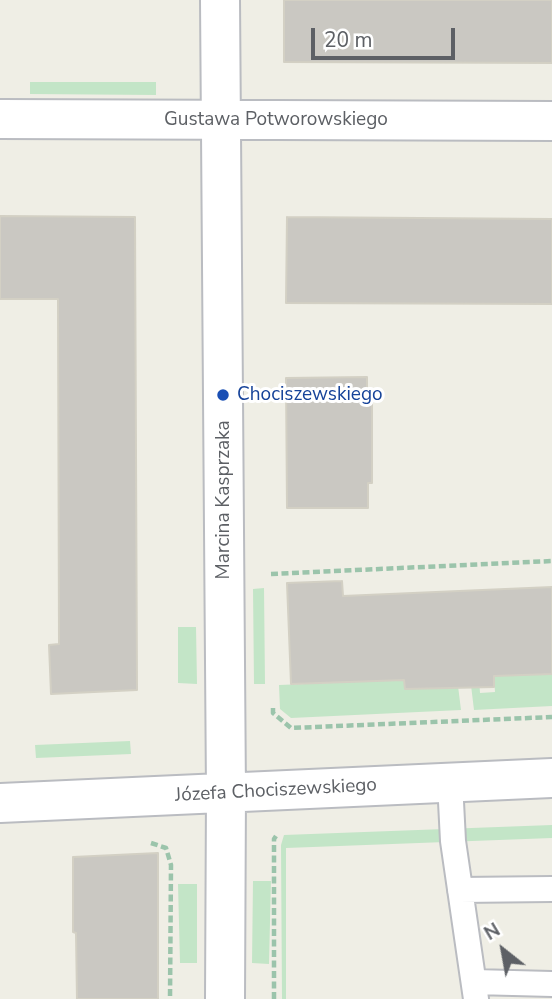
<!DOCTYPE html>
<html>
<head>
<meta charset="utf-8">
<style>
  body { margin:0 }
  #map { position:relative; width:552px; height:999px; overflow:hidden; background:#efeee5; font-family:"Nunito Sans",sans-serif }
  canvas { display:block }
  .north { position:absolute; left:468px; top:915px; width:70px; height:70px; -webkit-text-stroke:5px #fff; paint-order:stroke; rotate:329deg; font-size:19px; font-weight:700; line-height:28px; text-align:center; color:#5d6065 }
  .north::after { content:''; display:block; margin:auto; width:24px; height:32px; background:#5d6065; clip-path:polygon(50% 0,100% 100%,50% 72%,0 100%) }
  .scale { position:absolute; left:311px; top:28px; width:144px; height:32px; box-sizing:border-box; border:4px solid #5d6065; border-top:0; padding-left:9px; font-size:21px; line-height:24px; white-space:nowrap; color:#5d6065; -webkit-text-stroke:5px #fff; paint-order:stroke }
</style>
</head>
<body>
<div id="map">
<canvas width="552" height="999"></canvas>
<div class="north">N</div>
<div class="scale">20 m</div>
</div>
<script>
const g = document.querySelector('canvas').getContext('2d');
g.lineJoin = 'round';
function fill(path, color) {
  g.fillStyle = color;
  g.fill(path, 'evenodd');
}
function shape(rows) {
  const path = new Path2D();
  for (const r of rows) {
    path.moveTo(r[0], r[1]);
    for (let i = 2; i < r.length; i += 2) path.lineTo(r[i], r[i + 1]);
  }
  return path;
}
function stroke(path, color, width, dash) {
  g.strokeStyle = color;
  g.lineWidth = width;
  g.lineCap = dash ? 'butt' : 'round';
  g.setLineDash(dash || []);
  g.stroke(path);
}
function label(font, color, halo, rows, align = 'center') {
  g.font = font + ' "Nunito Sans",sans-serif';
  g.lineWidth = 6;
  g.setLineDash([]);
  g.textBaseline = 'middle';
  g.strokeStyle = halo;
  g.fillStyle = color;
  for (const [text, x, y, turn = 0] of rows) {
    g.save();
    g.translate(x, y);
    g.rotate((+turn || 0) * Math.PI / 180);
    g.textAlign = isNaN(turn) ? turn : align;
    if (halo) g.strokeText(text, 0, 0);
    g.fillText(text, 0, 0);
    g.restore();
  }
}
const green = shape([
  [30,82,156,82,156,95,30,94],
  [264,588,265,684,254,684,253,589],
  [178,627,196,627,197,684,178,683],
  [552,674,552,706,474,710,470,677,479,677,480,693,495,692,494,676],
  [457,678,461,710,291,718,280,709,279,685],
  [130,741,131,754,36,758,35,745],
  [552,825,552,838,286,848,286,999,282,999,281,845,284,835],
  [253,881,271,881,269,964,252,963],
  [178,884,197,884,197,963,180,963]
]);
const building = shape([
  [284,0,552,0,552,63,284,62,284,0],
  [0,216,135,217,137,690,51,694,49,645,59,644,58,299,0,299,0,216],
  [287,217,552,219,552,304,286,303,287,217],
  [367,377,367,401,372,402,372,483,368,483,368,508,287,508,286,378,367,377],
  [342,581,343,596,552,587,552,674,494,676,494,687,405,689,404,680,291,684,287,583,342,581],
  [158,853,158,999,77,999,76,933,73,932,73,857,158,853]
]);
const path = shape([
  [271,574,552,561],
  [273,708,273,713,291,728,552,717],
  [151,843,166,848,171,865,170,999],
  [274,999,274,839,276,836]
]);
const lane = shape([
  [450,782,453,841,476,999],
  [460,890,552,889],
  [474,982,552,984]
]);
const street = shape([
  [220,0,226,793,225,999],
  [0,119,552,121],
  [0,803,552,778]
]);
const markers = [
  [223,395,7,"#1a4fb4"]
];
const streetNames = [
  ["Gustawa Potworowskiego",276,120],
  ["Marcina Kasprzaka",224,500,-90],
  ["Józefa Chociszewskiego",276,791,-3]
];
const transitNames = [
  ["Chociszewskiego",237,395]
];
fill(green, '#c3e5c7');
fill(building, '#cac8c2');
stroke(building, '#d3d0c4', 2);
stroke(lane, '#babcc1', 28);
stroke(street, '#babcc1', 42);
stroke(path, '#9bc4ab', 4.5, [7, 3.5]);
stroke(lane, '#fff', 24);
stroke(street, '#fff', 38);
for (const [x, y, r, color] of markers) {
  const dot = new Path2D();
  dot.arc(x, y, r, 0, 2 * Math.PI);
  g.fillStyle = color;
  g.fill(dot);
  stroke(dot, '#fff', 2.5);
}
label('19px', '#5d6065', '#fff', streetNames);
label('19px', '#164399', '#fff', transitNames, 'left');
</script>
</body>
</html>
